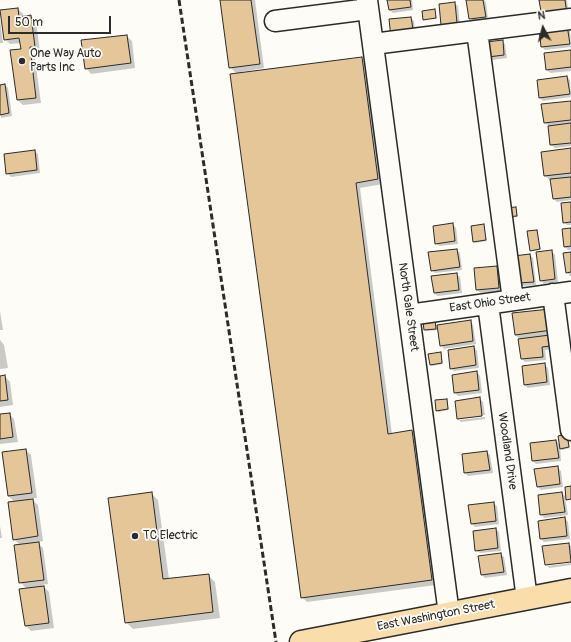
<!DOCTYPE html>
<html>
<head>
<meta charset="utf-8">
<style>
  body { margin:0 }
  #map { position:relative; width:571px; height:642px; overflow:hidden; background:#fdfcf7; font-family:Pangolin,sans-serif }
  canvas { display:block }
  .north { position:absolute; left:523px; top:8px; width:40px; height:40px; -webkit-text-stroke:3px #fdfcf7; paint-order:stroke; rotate:353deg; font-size:11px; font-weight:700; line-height:16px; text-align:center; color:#2b2b2b }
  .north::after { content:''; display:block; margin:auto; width:14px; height:18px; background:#2b2b2b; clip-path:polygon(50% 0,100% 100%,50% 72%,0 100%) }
  .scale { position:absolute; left:8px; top:16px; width:103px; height:18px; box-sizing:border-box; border:2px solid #2b2b2b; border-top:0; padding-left:5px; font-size:12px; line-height:14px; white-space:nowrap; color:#2b2b2b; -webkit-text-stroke:3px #fdfcf7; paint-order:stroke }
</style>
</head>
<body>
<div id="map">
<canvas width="571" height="642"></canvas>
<div class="north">N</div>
<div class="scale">50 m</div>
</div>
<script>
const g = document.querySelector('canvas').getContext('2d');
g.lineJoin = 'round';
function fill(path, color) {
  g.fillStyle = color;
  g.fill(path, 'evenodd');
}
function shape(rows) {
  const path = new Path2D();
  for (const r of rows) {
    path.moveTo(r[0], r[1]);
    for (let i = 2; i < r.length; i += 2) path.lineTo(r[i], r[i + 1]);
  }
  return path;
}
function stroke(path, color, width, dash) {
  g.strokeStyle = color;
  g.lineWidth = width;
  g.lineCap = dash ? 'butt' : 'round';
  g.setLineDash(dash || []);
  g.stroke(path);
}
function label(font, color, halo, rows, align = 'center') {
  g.font = font + ' Pangolin,sans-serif';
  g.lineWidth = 3.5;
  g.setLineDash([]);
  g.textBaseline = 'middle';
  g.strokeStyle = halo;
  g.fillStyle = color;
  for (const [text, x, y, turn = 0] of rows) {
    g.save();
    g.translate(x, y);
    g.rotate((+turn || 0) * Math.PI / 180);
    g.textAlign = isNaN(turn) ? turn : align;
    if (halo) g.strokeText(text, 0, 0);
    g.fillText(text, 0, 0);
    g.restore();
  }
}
const shadow = shape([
  [221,0,255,0,264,68,241,72,242,74,362,58,367,63,383,184,360,188,392,434,412,431,417,437,436,585,307,602,302,597,237,74,230,67],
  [388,0,412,0,413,10,393,13,390,10],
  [470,0,484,0,486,2,488,20,473,21,470,18],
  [540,0,567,0,569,17],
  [454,3,458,6,460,26,446,28,442,24],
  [18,9,23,14,23,17,31,16,36,21,40,52,34,52,41,103,23,105,18,100,21,43,10,44,5,39],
  [435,10,437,19,424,19],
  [411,18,414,21,416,38,392,38],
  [0,19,3,43,0,43],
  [567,26,570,29,571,47,545,50,542,47],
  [127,36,132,41,135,68,91,74,86,68],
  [502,41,505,44,507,58,492,60,488,57],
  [571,51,571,71,550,73,547,70],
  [567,77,570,80,571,97,543,101,540,98],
  [5,85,8,88,12,116,1,118,0,86],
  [571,102,571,146,555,148,551,145,549,126,545,123],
  [571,149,571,200,557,202,554,199,551,181,545,176],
  [35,151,38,154,40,173,11,177,7,173],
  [571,203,571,225,567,225,564,222],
  [516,208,518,217,509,218],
  [453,224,456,228,458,244,439,246,436,243],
  [484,225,487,241,475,243,474,241],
  [571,229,571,250,568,250,565,247],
  [537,231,541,250,532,251,531,250],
  [457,250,460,253,462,270,435,273,432,270],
  [551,251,555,255,558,282,544,284,541,280],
  [571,253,571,276,570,276,567,272],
  [530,255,533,258,536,285,522,286,519,283],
  [496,267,500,270,502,291,481,293,477,290,475,269],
  [456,274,460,277,462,293,438,296,434,293],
  [549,310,554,349,545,350,546,360,525,362,522,359,521,340,515,335],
  [0,311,3,330,0,330],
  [435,321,437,326,470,321,473,325,476,344,444,349,441,345,439,330,426,331,425,330],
  [0,340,4,345,8,368,0,369],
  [474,347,477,351,479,368,454,371,451,368],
  [441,353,443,364,432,366,431,365],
  [544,364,548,368,550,385,528,388,525,385],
  [477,372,480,376,482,393,458,396,455,393],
  [5,376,10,382,13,405,0,407,0,377],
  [480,399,483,402,485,415,459,418,459,420,485,417,485,419,461,422,458,419,456,401],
  [447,400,449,410,438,412,437,410],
  [9,414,14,419,18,442,0,444,0,415],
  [568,437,570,448,562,450,560,447,561,461,536,464,533,461,556,441,560,445],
  [26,450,31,455,37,498,31,498,38,505,43,541,37,542,43,548,48,584,42,585,49,592,54,628,31,631,26,626,21,590,27,589,20,582,20,545,14,539,15,502,8,496],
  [487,452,490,455,493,473,468,476,465,473],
  [558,468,561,471,563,487,541,490,537,486],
  [571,487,571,500,565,497,568,515,544,518,541,514,562,493,567,498],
  [151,493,158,500,169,579,208,575,215,582,220,618,133,629,126,622],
  [493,503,497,506,499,524,475,527,472,524],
  [565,518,568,522,570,539,544,542,541,539,539,522],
  [0,526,2,538,0,538],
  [496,529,499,532,501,551,480,553,476,550],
  [568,544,571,546,571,561,547,564,547,566,571,563,571,565,549,568,546,564],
  [501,554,504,557,507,575,485,578,482,575]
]);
const building = shape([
  [220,0,251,0,260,64,229,68,220,0],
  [387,0,410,0,411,7,389,10,387,0],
  [466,0,483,0,486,17,469,19,466,0],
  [539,0,565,0,567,14,542,17,539,0],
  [455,2,457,23,441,25,439,4,455,2],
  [18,8,19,17,31,15,35,47,30,47,36,98,17,100,10,50,21,49,19,38,4,40,0,10,18,8],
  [435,9,436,18,423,20,422,11,435,9],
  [411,17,414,35,391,38,389,19,411,17],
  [567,25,570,44,541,47,539,28,567,25],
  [127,35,131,63,85,69,81,40,127,35],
  [503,40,504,55,488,57,486,42,503,40],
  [571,50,571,67,546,70,544,53,571,50],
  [362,57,378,179,356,183,388,434,412,430,432,580,301,598,230,74,362,57],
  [567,76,570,94,539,98,537,80,567,76],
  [5,84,9,113,0,115,0,85,5,84],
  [571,101,571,120,544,123,541,104,571,101],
  [571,123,571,143,550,145,548,126,571,123],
  [571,148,571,173,544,176,541,152,571,148],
  [35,150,37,170,6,174,4,154,35,150],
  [571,177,571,197,553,199,550,179,571,177],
  [571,202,571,222,563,223,561,203,571,202],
  [516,207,517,216,506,217,505,208,516,207],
  [453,223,455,241,435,244,433,226,453,223],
  [484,224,486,240,473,242,471,226,484,224],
  [571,228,571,246,564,247,562,229,571,228],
  [537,230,540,249,530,251,527,231,537,230],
  [457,249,460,267,431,271,428,252,457,249],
  [552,250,555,279,540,281,536,252,552,250],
  [571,252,571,272,566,273,563,253,571,252],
  [530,254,534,282,518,283,514,256,530,254],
  [497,266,499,288,476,290,474,268,497,266],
  [457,273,459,290,434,293,431,276,457,273],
  [550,309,552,330,515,335,512,313,550,309],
  [435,320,436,329,424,330,423,322,435,320],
  [471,320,473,341,440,346,437,325,471,320],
  [550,335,551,346,542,347,543,357,521,359,518,339,550,335],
  [474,346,476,365,450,369,448,350,474,346],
  [441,352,442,363,430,365,428,354,441,352],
  [545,363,547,382,524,385,522,366,545,363],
  [477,371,479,390,454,393,452,375,477,371],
  [5,375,8,400,0,401,0,376,5,375],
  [480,397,482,416,457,419,455,401,480,397],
  [447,399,448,409,436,411,435,400,447,399],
  [10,413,13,437,0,439,0,414,10,413],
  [567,434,569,447,560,449,558,436,567,434],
  [556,440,559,458,532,461,530,443,556,440],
  [26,449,32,493,8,496,2,452,26,449],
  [487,451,490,470,464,473,462,454,487,451],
  [558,466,560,484,537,487,534,469,558,466],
  [571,486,571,499,566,500,565,487,571,486],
  [152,492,163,579,209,574,213,612,125,623,108,498,152,492],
  [562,492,565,512,540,515,538,495,562,492],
  [33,499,38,536,13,540,8,502,33,499],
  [494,502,496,521,471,524,468,505,494,502],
  [565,517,567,536,540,539,538,521,565,517],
  [496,528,498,548,475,551,473,531,496,528],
  [39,542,44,580,19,583,14,545,39,542],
  [569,543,571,562,545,565,542,546,569,543],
  [501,553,504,572,481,575,478,556,501,553],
  [44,586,49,623,25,626,19,589,44,586]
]);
const minor = shape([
  [367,0,449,614],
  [275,21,368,9],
  [477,31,513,300],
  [373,44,571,19],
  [553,294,571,430],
  [488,304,527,599],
  [409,315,571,292]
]);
const major = shape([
  [301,642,571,590]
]);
const rail = shape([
  [179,0,276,642]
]);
const markers = [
  [22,61,4,"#2b2b2b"],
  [135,536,4,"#2b2b2b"]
];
const poiNames = [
  ["One Way Auto",30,54],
  ["Parts Inc",30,68],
  ["TC Electric",143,536]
];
const streetNames = [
  ["East Ohio Street",490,303,-8],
  ["North Gale Street",408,307,82],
  ["Woodland Drive",507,451,82],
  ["East Washington Street",436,616,-11]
];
fill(shadow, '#0003');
fill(building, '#e4c698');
stroke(building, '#2b2b2b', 1);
stroke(minor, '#2b2b2b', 23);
stroke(major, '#2b2b2b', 25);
stroke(minor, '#fdfcf7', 20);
stroke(major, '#f9deab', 22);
stroke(rail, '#2b2b2b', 3, [6, 3]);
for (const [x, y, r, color] of markers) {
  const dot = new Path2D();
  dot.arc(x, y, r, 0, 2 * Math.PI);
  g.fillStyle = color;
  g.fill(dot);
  stroke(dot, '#fdfcf7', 1.5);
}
label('12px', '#2b2b2b', '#fdfcf7', poiNames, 'left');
label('12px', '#2b2b2b', '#fdfcf7', streetNames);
</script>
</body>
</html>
